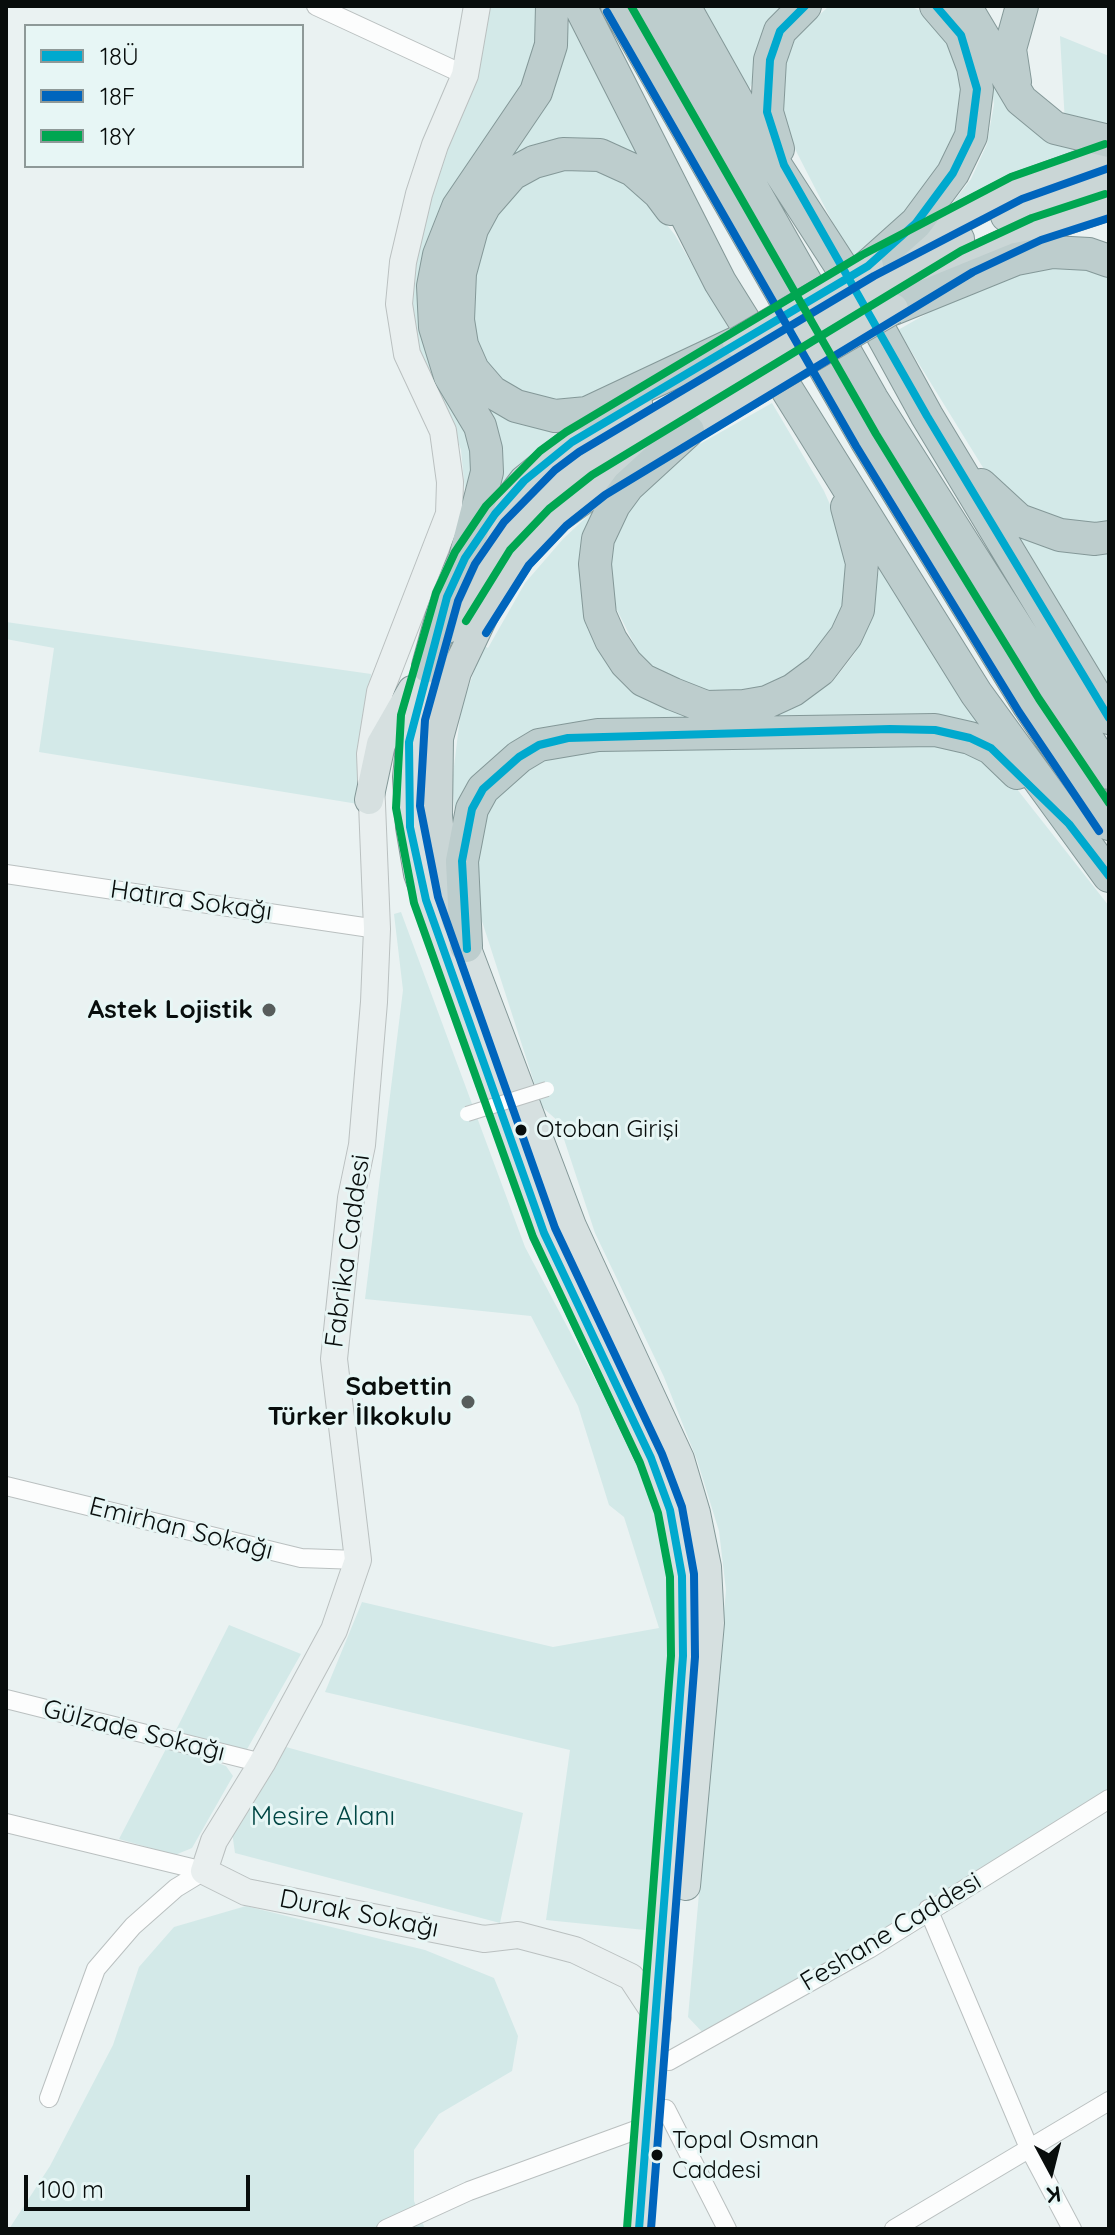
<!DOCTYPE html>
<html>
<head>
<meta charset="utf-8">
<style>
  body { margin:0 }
  #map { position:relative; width:1115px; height:2235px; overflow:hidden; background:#eaf2f2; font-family:Quicksand,sans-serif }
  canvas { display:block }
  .frame { position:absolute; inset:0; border:8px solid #080d0c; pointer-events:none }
  .legend { position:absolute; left:24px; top:24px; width:280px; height:144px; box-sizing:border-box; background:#e7f6f5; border:2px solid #8e9998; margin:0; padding:10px 14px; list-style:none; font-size:24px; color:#080d0c }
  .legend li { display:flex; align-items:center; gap:16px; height:40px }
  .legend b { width:40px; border:2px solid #8e9998 }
  .north { position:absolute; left:1011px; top:2131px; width:80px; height:80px; -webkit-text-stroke:6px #e7f6f5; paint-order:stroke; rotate:173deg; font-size:22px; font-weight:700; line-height:32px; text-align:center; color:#080d0c }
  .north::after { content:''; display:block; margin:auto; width:28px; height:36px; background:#080d0c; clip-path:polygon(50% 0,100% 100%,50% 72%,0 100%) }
  .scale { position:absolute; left:24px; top:2175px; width:226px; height:36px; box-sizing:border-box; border:4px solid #080d0c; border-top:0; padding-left:10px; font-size:24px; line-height:28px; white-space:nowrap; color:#080d0c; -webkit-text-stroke:6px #e7f6f5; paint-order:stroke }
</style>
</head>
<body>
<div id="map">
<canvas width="1115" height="2235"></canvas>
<div class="frame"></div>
<ul class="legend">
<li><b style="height:10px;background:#00a9ce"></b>18Ü</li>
<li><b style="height:10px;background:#0065bd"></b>18F</li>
<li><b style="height:10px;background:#00a651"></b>18Y</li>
</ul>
<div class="north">K</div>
<div class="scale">100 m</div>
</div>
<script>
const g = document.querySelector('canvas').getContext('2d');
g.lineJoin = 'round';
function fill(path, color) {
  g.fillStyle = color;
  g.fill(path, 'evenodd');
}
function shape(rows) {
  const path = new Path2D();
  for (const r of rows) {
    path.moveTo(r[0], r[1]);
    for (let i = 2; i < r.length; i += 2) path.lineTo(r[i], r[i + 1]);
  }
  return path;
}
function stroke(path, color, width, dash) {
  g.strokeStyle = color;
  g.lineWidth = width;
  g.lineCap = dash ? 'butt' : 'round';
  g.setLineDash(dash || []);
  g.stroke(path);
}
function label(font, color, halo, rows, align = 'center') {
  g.font = font + ' Quicksand,sans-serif';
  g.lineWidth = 6;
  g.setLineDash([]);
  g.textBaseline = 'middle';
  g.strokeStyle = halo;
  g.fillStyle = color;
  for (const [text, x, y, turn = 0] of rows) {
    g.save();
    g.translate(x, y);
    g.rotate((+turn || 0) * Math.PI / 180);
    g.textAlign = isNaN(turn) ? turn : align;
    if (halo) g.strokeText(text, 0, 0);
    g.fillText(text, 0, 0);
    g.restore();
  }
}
const green = shape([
  [488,6,540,6,543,48,521,98,443,207,478,446,460,519,465,491,461,450,451,420,420,363,408,276],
  [698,6,791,6,749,89],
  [829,6,910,6,929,15,943,30,965,85,952,153,921,202,852,260,796,151,782,113,781,66,793,40],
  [569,21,604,88,643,160,511,157,543,110,564,54],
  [1060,36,1109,56,1109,129,1065,123],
  [987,54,1092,151,944,214,971,179,987,144,994,104],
  [579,168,604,171,643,195,675,235,729,329,589,402,535,401,498,380,476,346,471,325,473,266,492,219,527,181,548,171],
  [1041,264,1109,271,1109,526,1030,515,987,474,898,330,984,281],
  [480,391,581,425,494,507],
  [772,403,824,491,844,536,851,569,836,633,786,683,731,698,663,677,639,654,614,604,609,573,611,550,635,496,684,453],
  [612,493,598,623,709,719,550,729,456,825,452,783,461,709,483,645,488,648,525,583,563,539],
  [1011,530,1109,545,1109,689],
  [879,569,993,737,757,719,808,699,834,680,855,653,871,618],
  [6,622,371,674,358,804,39,752,54,648,6,639],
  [882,739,967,750,1013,784,1109,906,1109,1789,976,1880,705,2035,688,2017,726,1590,719,1531,697,1460,664,1377,595,1233,558,1121,542,1107,470,884,478,820,511,774,565,749],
  [401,912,525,1247,637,1458,666,1534,676,1604,655,1931,546,1920,570,1750,325,1692,362,1602,553,1647,659,1628,624,1517,609,1505,578,1406,531,1316,365,1299,403,990,394,914],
  [229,1625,301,1654,246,1751,175,1732],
  [168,1745,226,1766,233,1776,192,1848,175,1855,119,1839],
  [286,1747,523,1813,500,1923,235,1853,232,1832],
  [246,1906,425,1950,494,1978,518,2036,512,2071,439,2114,414,2150,414,2201,425,2229,9,2229,50,2166,113,2045,139,1967,174,1927]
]);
const minor = shape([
  [316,6,465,75],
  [6,874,377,929],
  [6,1486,301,1558,358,1560],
  [6,1699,262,1763],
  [6,1823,204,1871],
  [928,1909,1029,2148,1072,2229],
  [669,2061,869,1949,1109,1799],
  [49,2098,96,1969,133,1926,176,1888,204,1871],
  [666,2109,727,2229],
  [386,2229,469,2191,647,2126],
  [894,2229,1109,2101]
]);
const secondary = shape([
  [204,1871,214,1841,262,1763,334,1630,358,1560,334,1359,351,1198,362,1145,374,1002,377,929,370,754,380,692,449,514,450,482,443,431,407,354,399,304,403,262,419,194,435,145,465,75,477,6],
  [204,1871,246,1892,484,1939,518,1935,575,1950,631,1977,658,2018]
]);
const primary = shape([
  [428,666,413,718,407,777,410,827,418,874,544,1233,659,1477,670,1510,682,1576,683,1656,639,2229],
  [369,800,381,744,412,690],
  [466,946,572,1226,680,1459,696,1513,707,1567,710,1623,686,1886]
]);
const trunk = shape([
  [1006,216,1109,178],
  [893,253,1017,188,1109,155],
  [880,286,959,239],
  [928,286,967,261,1037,229,1109,205],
  [469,553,524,481,572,442,637,403],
  [447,628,495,550,541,499,750,363],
  [457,921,442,860,437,816,438,738,456,672,487,607,519,558,558,517,638,460,763,385]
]);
const motorway = shape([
  [580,6,720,282,976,693,1109,876],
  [617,6,866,440,1029,706,1109,824],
  [649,6,872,399,1109,773],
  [684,6,758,138,866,305,927,416,1109,718],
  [965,6,1021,100,1055,128,1109,141],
  [1015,82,1010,49,1022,6],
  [778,149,767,112,770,60,780,31,805,6],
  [671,209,659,193,633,170,600,155,563,154,534,162,512,174,485,205,472,229,460,273,458,320,462,345,473,370,492,392,516,406,555,416,587,413,738,342],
  [868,266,916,223,953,173,971,136,977,89,973,67,961,35,936,6],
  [893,309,1016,259,1052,252,1089,254,1109,261],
  [688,431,628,486,614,505,598,539,595,564,600,615,611,640,626,663,643,680,673,694,706,707,744,706,767,702,793,690,820,670,846,636,858,610,862,563,847,507],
  [981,485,1019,520,1060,535,1095,539,1109,537],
  [428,666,447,597,465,558,487,472,486,449,480,426,450,376,435,327,433,286,439,255,458,207,536,92,551,45,552,6],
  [466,946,462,861,472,809,483,789,519,757,539,745,598,735,935,730,970,738,991,748,1017,773]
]);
const pedestrianBridge = shape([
  [467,1114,547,1089]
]);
const trunkBridge = shape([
  [738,342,868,266],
  [750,363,880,286],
  [763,385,893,309]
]);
const bus1 = shape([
  [805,6,780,31,770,60,767,112,784,165,927,416,1109,718],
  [467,949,462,861,472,809,483,789,519,757,539,745,568,738,890,729,935,730,970,738,991,748,1069,824,1109,876],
  [639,2229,683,1656,682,1576,670,1510,651,1458,544,1233,426,900,410,827,409,742,447,597,465,558,495,514,524,481,572,442,868,266,916,223,953,173,971,136,977,89,961,35,936,6]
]);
const bus2 = shape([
  [607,12,856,446,1019,712,1099,831],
  [486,633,529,565,566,526,605,495,973,272,1041,240,1109,218],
  [651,2229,695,1657,694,1574,682,1507,662,1454,555,1228,438,897,420,806,425,720,458,601,475,564,504,522,555,470,579,452,874,276,1022,199,1109,168]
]);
const bus3 = shape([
  [631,6,876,434,1039,699,1109,803],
  [466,621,510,550,549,509,592,475,961,251,1032,218,1105,194],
  [627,2228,671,1656,670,1577,658,1513,640,1463,533,1237,414,903,396,808,401,715,436,593,455,552,486,506,540,451,566,432,862,255,1011,177,1105,144]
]);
const markers = [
  [269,1010,8,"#575d5c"],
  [521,1130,7,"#080d0c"],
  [468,1402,8,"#575d5c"],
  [657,2155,7,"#080d0c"]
];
const busNames = [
  ["Otoban Girişi",536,1130],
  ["Topal Osman",672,2141],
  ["Caddesi",672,2171]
];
const streetNames = [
  ["Hatıra Sokağı",191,901,8],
  ["Fabrika Caddesi",348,1251,-82],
  ["Emirhan Sokağı",181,1529,14],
  ["Gülzade Sokağı",134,1731,14],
  ["Durak Sokağı",359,1914,11],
  ["Feshane Caddesi",891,1932,-31]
];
const poiNames = [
  ["Astek Lojistik",253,1010],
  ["Sabettin",452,1387],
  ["Türker İlkokulu",452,1417]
];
const parkNames = [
  ["Mesire Alanı",323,1817]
];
fill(green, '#d3e9e8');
stroke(minor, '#bac0c0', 20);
stroke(secondary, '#bac0c0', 28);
stroke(primary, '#849898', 30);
stroke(trunk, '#849898', 32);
stroke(motorway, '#849898', 34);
stroke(minor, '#fcfdfd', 18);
stroke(secondary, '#e9efef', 26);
stroke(primary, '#d6e0e0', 28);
stroke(trunk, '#cad6d6', 30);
stroke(motorway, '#bdcdcd', 32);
stroke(pedestrianBridge, '#bac0c0', 16, []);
stroke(trunkBridge, '#849898', 32, []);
stroke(pedestrianBridge, '#fcfdfd', 14);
stroke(trunkBridge, '#cad6d6', 30);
stroke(bus1, '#00a9ce', 8);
stroke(bus2, '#0065bd', 8);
stroke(bus3, '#00a651', 8);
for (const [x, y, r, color] of markers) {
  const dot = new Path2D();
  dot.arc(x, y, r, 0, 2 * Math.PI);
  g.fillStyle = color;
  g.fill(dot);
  stroke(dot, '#e7f6f5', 3);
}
label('24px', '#080d0c', '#e7f6f5', busNames, 'left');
label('26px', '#080d0c', '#e7f6f5', streetNames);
label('bold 26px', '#080d0c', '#e7f6f5', poiNames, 'right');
label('26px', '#004644', '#e7f6f5', parkNames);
</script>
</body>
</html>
